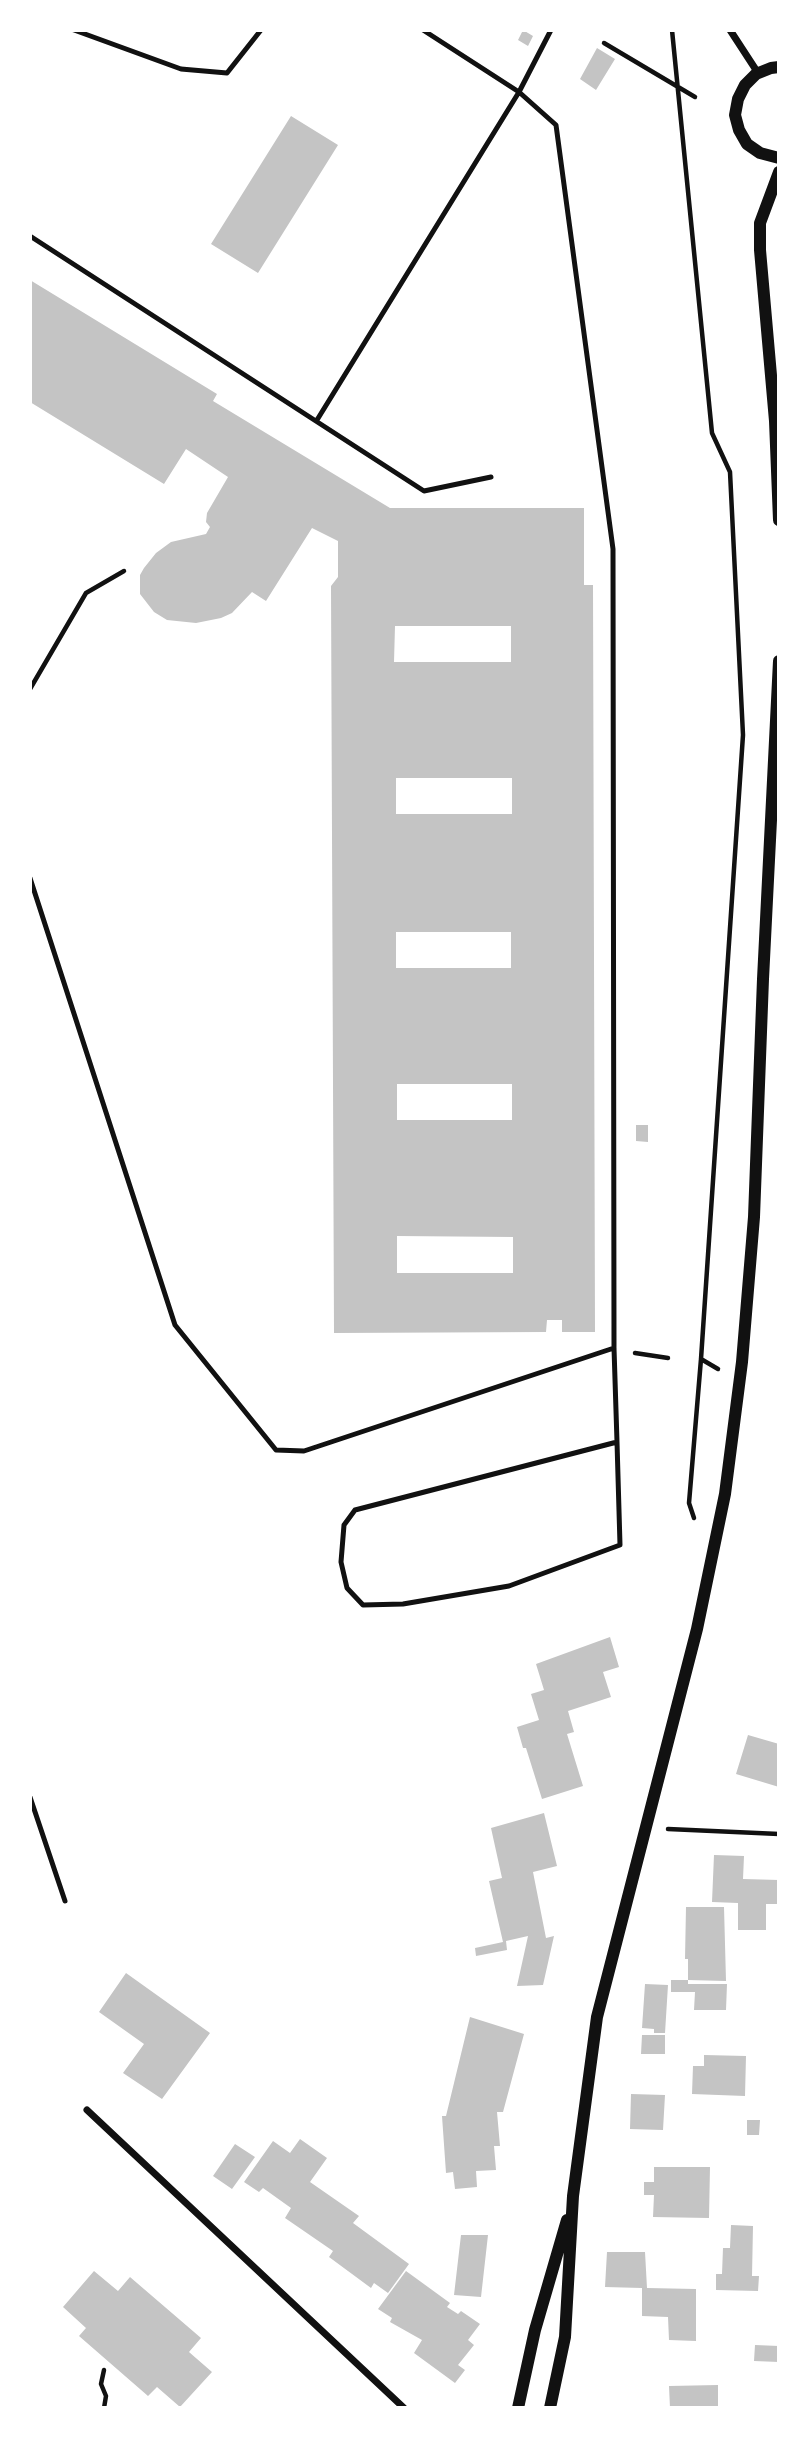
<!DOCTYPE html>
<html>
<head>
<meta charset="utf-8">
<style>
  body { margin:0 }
  #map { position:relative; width:809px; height:2438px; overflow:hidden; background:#fff; font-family:"Roboto Condensed",sans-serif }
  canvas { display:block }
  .frame { position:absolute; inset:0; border:32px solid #fff; pointer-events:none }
</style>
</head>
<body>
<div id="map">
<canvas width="809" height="2438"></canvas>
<div class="frame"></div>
</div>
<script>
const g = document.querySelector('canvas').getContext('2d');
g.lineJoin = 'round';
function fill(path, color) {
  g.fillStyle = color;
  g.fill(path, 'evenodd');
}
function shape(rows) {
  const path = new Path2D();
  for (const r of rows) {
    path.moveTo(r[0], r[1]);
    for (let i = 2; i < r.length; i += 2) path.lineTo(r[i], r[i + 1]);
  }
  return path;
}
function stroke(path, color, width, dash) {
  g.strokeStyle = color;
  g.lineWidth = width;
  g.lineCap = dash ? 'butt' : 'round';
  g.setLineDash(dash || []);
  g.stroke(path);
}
const building = shape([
  [523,30,533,36,528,46,518,40],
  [597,48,615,59,596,90,580,79],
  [291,116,338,145,258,273,211,244],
  [30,280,217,394,213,401,390,508,584,508,584,585,593,585,595,1332,562,1332,562,1320,547,1320,546,1332,334,1333,331,586,338,577,338,541,312,528,266,601,252,592,232,613,221,618,196,623,167,620,154,612,140,594,140,575,144,568,156,553,171,542,206,534,210,527,206,522,207,513,228,477,186,449,164,484,30,402],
  [395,626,511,626,511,662,394,662],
  [396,778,512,778,512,814,396,814],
  [396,932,511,932,511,968,396,968],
  [397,1084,512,1084,512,1120,397,1120],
  [397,1236,513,1237,513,1273,397,1273],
  [636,1125,648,1125,648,1142,636,1141],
  [610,1637,619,1667,603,1672,611,1697,568,1711,574,1732,567,1734,583,1786,542,1799,526,1748,523,1748,517,1727,539,1720,531,1694,544,1690,536,1664],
  [748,1735,779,1744,779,1787,736,1774],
  [544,1813,557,1866,533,1872,546,1938,554,1936,543,1985,517,1986,528,1936,506,1941,507,1950,476,1956,475,1948,503,1942,489,1881,502,1878,491,1828],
  [714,1855,744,1856,743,1879,779,1880,777,1904,766,1904,766,1930,738,1930,738,1903,712,1902],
  [686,1907,724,1907,726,1981,688,1980,688,1959,685,1959],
  [126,1973,210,2033,162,2099,123,2073,144,2044,99,2012],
  [671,1980,688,1980,688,1984,727,1984,726,2010,694,2010,695,1992,671,1992],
  [645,1984,668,1985,665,2033,654,2033,654,2029,642,2028],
  [470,2017,524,2034,503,2112,497,2112,500,2146,494,2146,496,2170,476,2171,477,2187,455,2189,453,2172,446,2173,442,2116,446,2116],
  [642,2035,665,2035,665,2054,641,2054],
  [704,2055,746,2056,745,2096,692,2094,693,2066,704,2066],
  [631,2094,665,2095,663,2130,630,2129],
  [747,2120,760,2120,759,2135,747,2135],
  [300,2139,327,2158,310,2182,359,2216,353,2223,409,2264,388,2293,374,2283,371,2288,329,2257,333,2251,285,2218,291,2208,263,2188,259,2192,244,2182,273,2141,290,2153],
  [235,2144,255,2157,232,2189,213,2176],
  [654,2167,710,2167,709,2218,653,2217,654,2195,644,2195,644,2182,654,2182],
  [731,2225,753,2226,752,2276,759,2276,758,2291,716,2290,716,2274,722,2274,723,2248,730,2248],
  [461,2235,488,2235,481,2297,454,2295],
  [607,2252,645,2252,647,2288,696,2289,696,2341,669,2340,668,2317,642,2316,642,2288,605,2287],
  [94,2271,118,2291,130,2277,201,2338,189,2352,212,2372,180,2407,157,2387,148,2396,79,2336,86,2328,63,2307],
  [406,2271,450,2303,447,2307,458,2314,461,2311,480,2324,468,2340,474,2345,458,2365,465,2370,455,2383,414,2353,422,2340,390,2322,392,2318,378,2309],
  [755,2345,779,2346,779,2362,754,2361],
  [718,2385,718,2408,670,2408,669,2386]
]);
const path = shape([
  [672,30,712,433,730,472,743,735,701,1359,689,1503,694,1518],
  [604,43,695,97],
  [30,689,86,593,124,571],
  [635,1353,668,1358],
  [701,1359,718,1369],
  [668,1829,779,1834],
  [104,2370,101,2384,106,2396,104,2408]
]);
const service = shape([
  [74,30,181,69,227,73,261,30],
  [423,30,519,92,556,125,613,549,614,1348,617,1442,620,1545,509,1586,403,1604,363,1605,347,1588,341,1562,344,1525,355,1510,617,1442],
  [30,236,424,491,491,477],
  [317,420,519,92,551,30],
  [30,878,175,1325,276,1450,304,1451,614,1348],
  [30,1797,65,1901]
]);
const minor = shape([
  [730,30,758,73],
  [87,2110,404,2408]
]);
const tertiary = shape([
  [779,67,771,68,756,74,745,85,738,99,735,115,739,130,747,144,760,153,779,158],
  [779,172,760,223,760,250,775,421,779,520],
  [518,2408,535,2330,567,2220],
  [550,2408,565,2337,573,2196,597,2017,697,1629,725,1494,742,1362,754,1217,763,979,779,661]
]);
fill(building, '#c4c4c4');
stroke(path, '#111', 4.5);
stroke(service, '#111', 5);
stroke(minor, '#111', 7);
stroke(tertiary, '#111', 12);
</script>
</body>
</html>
